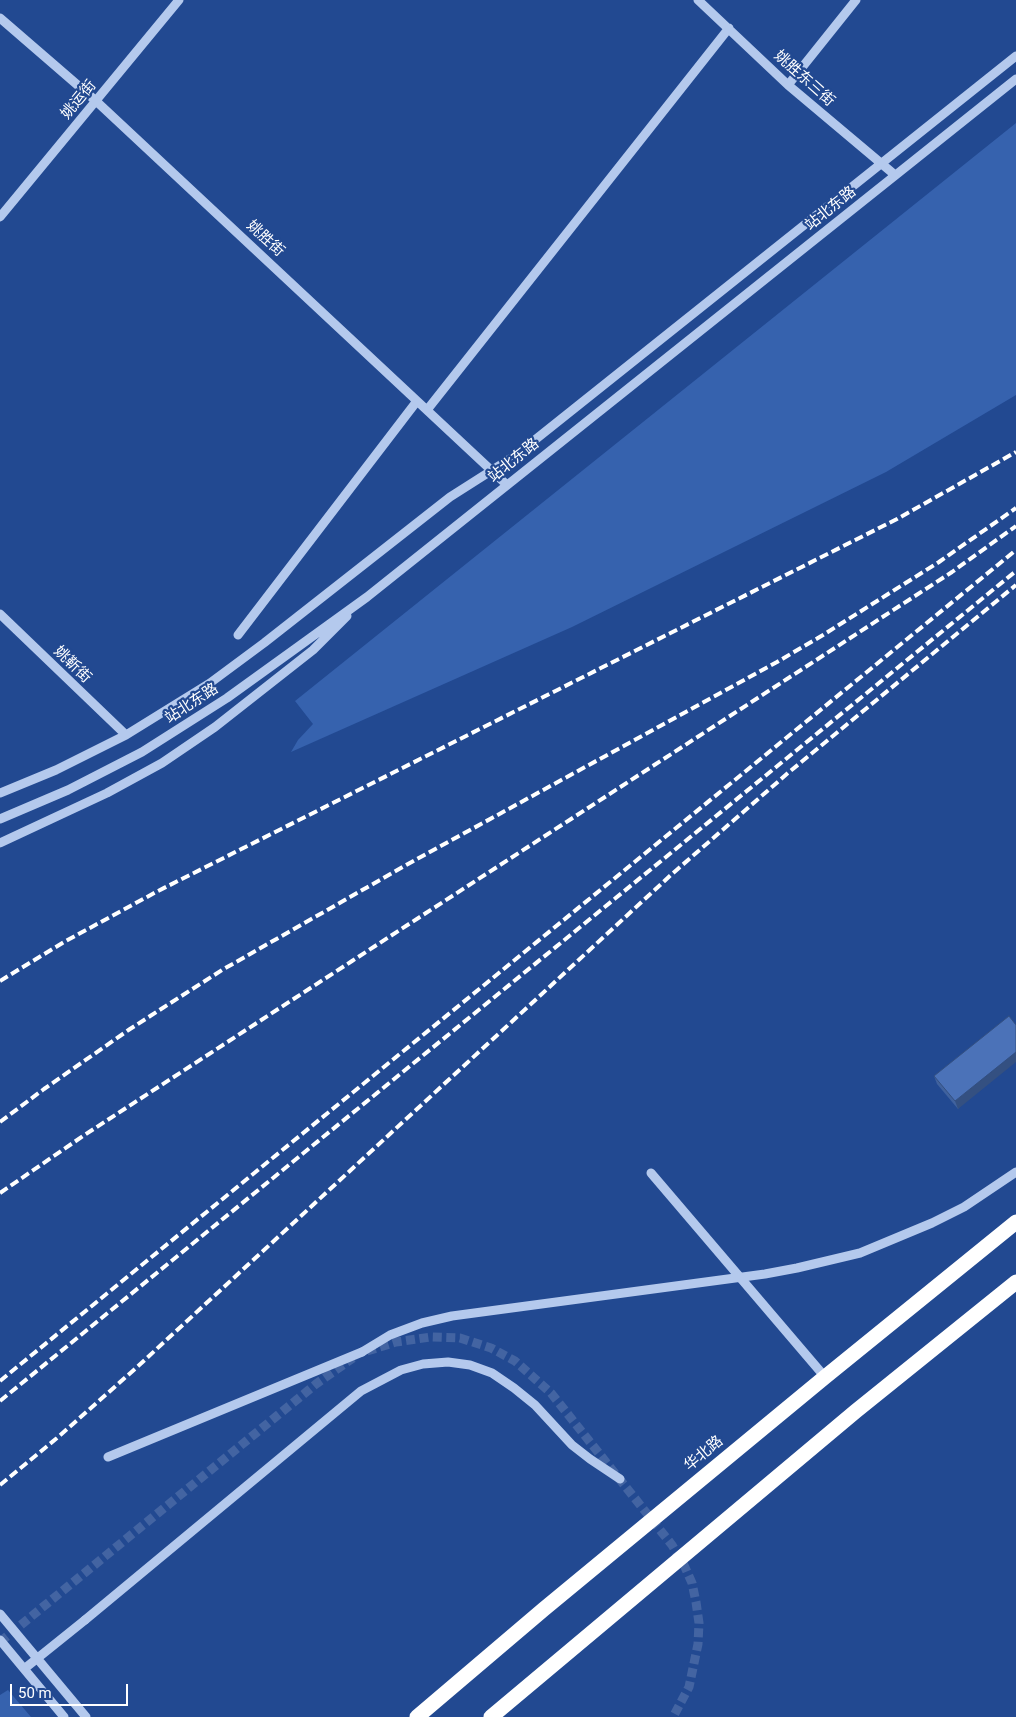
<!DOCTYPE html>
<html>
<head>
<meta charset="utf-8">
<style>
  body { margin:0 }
  #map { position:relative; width:1016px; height:1717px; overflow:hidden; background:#224991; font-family:Roboto,sans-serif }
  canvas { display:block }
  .scale { position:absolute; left:10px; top:1684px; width:118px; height:22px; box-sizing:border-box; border:2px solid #fff; border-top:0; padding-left:6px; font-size:15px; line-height:18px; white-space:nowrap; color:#fff; -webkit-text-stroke:4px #224991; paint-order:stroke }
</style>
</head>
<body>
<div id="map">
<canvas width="1016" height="1717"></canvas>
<div class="scale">50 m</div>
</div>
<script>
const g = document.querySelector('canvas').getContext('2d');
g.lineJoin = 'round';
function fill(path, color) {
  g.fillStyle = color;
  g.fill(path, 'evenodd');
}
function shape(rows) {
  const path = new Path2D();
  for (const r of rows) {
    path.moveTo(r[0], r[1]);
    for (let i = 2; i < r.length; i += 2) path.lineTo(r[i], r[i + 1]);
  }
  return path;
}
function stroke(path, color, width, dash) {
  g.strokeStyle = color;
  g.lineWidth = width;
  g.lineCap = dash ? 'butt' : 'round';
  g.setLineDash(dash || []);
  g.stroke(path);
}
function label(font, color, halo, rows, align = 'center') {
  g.font = font + ' Roboto,"Noto Sans SC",sans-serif';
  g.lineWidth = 4.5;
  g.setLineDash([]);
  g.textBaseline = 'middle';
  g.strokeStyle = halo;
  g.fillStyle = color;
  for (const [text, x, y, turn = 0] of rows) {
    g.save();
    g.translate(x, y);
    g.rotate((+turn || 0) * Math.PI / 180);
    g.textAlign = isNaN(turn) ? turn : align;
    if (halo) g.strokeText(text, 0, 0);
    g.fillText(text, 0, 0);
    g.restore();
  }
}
const green = shape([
  [1016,123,1016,395,886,472,572,627,291,752,298,740,313,724,295,701],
  [8,1690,31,1717,0,1717,0,1695]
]);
const minorTunnel = shape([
  [367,1351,396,1342,431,1337,460,1338,491,1348,515,1361,551,1393,672,1545,684,1565,692,1583,696,1602,699,1623,698,1644,689,1687,673,1717],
  [0,1642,316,1384,353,1358]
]);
const minor = shape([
  [698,0,788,85,895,175],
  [0,18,96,101,507,485],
  [788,85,856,0],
  [0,217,179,0],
  [427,410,729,28],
  [0,614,126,735],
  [238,635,417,401],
  [0,793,56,770,126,735,210,683,264,643,450,497,516,455,1016,56],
  [0,819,68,790,142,752,227,698,295,649,367,597,1016,79],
  [0,843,107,793,162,763,215,727,313,650,347,616],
  [651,1173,825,1377],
  [108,1457,362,1352],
  [0,1614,86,1717],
  [0,1640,64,1717],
  [24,1669,85,1620]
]);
const highway = shape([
  [417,1717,544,1609,825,1377,1016,1222],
  [491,1717,856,1411,1016,1282]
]);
const rail = shape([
  [0,981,64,942,158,891,897,519,1016,452],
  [0,1122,44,1089,130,1029,222,970,408,864,777,662,823,635,939,562,1016,508],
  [0,1193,83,1136,352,961,952,572,1016,526],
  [0,1381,1016,550],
  [0,1401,1016,571],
  [0,1485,57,1438,136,1368,672,874,788,773,1016,585]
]);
const minorBridge = shape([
  [362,1352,390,1335,422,1323,452,1316,765,1274,797,1268,860,1253,932,1223,964,1207,1016,1172],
  [85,1620,361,1391,401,1370,423,1364,448,1362,470,1365,492,1373,514,1388,535,1405,572,1445,590,1459,620,1479]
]);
const wall = shape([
  [1016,1025,958,1109,937,1084,934,1076]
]);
const shadedWall = shape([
  [1016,1052,1016,1062,958,1109,955,1101]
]);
const building = shape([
  [1009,1016,1016,1025,1016,1052,955,1101,934,1076,1009,1016]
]);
const streetNames = [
  ["姚胜东三街",804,79,42],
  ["姚运街",79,100,-50],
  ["站北东路",831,209,-39],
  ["姚胜街",265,239,43],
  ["站北东路",514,461,-39],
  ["姚靳街",72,665,44],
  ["站北东路",192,704,-33],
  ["华北路",704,1454,-40]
];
fill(green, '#3662ae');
stroke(minorTunnel, '#4364a2', 9, [9, 4.5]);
stroke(minor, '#b4c9ed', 9);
stroke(highway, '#fff', 15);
stroke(rail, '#fff', 4, [9, 4]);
stroke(minorBridge, '#b4c9ed', 9);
fill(wall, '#40629e');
fill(shadedWall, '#345081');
fill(building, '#4b72b8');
stroke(building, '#345081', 1);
label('15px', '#fff', '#224991', streetNames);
</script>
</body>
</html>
